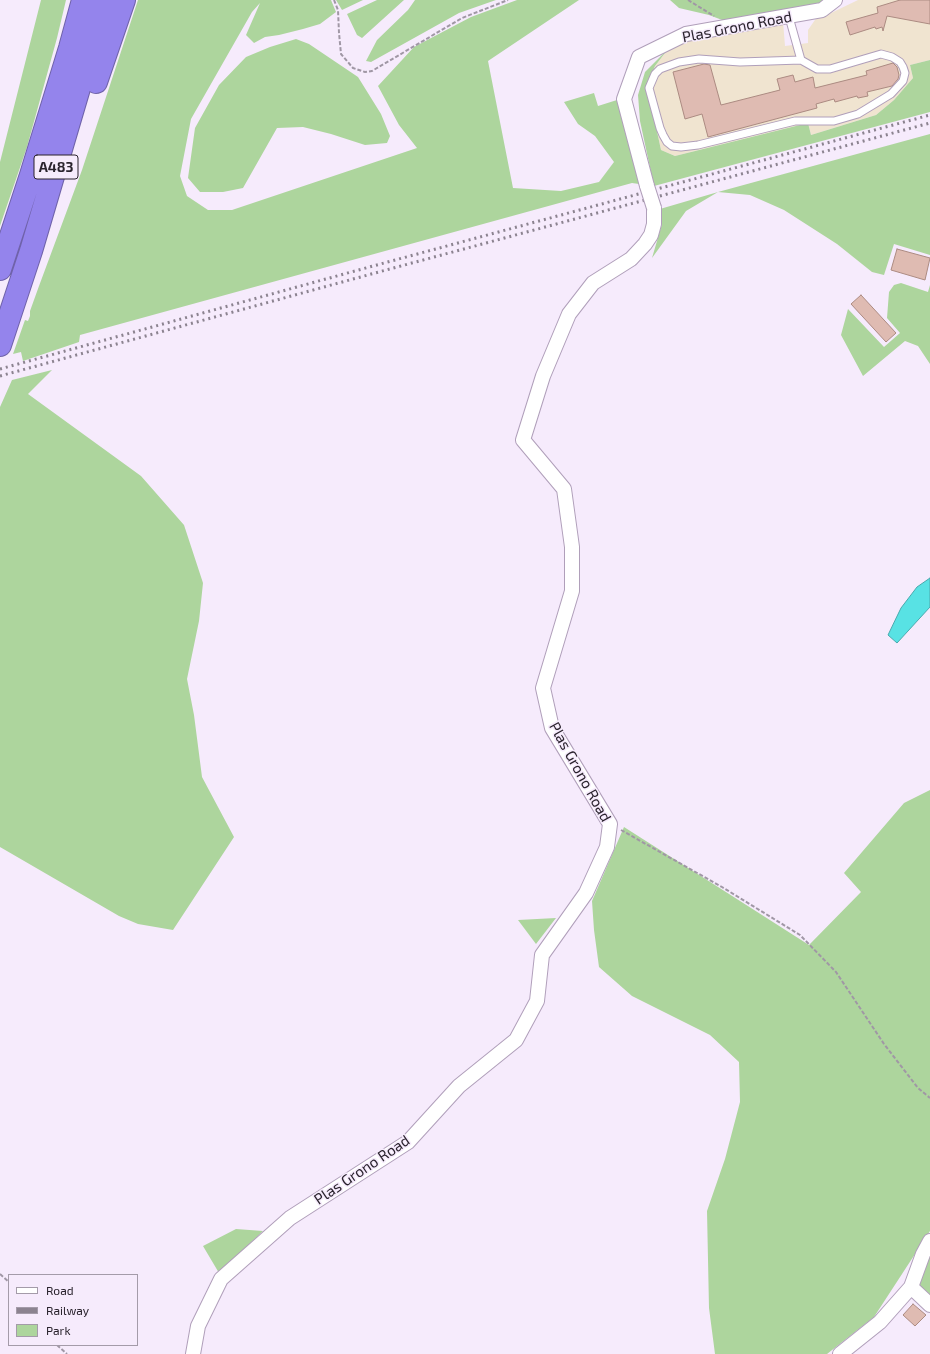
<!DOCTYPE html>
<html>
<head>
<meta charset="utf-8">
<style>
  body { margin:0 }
  #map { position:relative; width:930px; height:1354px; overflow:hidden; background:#f6ebfc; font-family:"Exo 2",sans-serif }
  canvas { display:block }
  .legend { position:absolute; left:8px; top:1274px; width:130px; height:72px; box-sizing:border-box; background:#f6ebfc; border:1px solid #a49ba9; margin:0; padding:5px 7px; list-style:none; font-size:12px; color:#2a232d }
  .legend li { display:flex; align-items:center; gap:8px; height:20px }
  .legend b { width:20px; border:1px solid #a49ba9 }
</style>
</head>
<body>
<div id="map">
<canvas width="930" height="1354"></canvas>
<ul class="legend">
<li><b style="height:5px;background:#fff"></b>Road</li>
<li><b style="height:5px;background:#8c8390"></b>Railway</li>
<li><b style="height:11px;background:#add59d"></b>Park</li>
</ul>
</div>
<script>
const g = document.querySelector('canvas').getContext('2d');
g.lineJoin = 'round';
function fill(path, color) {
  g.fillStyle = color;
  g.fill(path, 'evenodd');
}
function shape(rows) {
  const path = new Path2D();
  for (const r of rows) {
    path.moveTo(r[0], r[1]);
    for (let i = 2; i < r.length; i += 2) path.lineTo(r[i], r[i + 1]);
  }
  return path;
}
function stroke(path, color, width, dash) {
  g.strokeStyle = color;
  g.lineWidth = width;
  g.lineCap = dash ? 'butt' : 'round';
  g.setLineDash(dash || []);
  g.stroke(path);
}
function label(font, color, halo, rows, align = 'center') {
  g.font = font + ' "Exo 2",sans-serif';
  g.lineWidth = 3;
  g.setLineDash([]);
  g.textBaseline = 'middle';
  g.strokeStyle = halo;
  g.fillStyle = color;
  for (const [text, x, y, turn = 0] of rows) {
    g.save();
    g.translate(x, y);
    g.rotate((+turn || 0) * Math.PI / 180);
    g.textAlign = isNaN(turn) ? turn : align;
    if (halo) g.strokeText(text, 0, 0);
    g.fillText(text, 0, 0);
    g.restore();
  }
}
const industrial = shape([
  [858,0,930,0,930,60,910,65,913,78,894,100,876,115,811,135,808,123,675,156,661,150,647,85,655,66,668,49,690,37,783,21,785,46,808,43,808,30,817,17,829,14]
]);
const green = shape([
  [41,0,66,0,57,38,27,147,0,226,0,162],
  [138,0,331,0,336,12,320,24,303,29,279,35,265,37,254,43,246,35,260,3,252,12,191,119,180,176,187,196,208,210,232,210,417,148,399,125,378,86,414,47,471,17,517,0,579,0,488,61,513,188,561,191,599,182,614,162,595,136,578,124,564,102,594,93,598,106,617,100,639,184,632,183,80,335,79,342,23,361,21,352,13,354,25,320,28,321,30,316,30,311,39,286,82,170],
  [336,0,363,0,342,10],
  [377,0,404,0,362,38,357,35,347,14],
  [415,0,496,0,459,13,371,62,366,61,377,40,408,10],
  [670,0,827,0,820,6,730,23,709,15,679,8],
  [296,39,309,44,358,77,381,114,390,136,387,143,365,145,331,134,303,127,277,128,243,188,223,192,200,192,188,178,195,128,219,85,246,57,270,47],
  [668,49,655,66,647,85,661,150,675,156,808,123,811,135,876,115,894,100,913,78,910,65,930,60,930,112,654,186,640,121,638,95,645,72],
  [930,134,930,255,894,244,884,275,872,272,837,244,784,210,750,195,718,192,686,211,652,258,662,224,660,209,718,192],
  [901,283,928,292,930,285,930,364,918,346,905,341,863,376,841,335,848,309,884,347,900,333,887,318,889,292,894,285],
  [52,370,28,394,141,476,184,525,203,583,199,621,187,679,194,715,202,777,234,837,173,930,138,924,119,916,0,847,0,407,12,380],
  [930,790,930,1231,874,1317,827,1354,715,1354,709,1308,707,1211,725,1159,740,1102,739,1062,710,1035,632,996,599,967,594,930,592,901,624,827,809,945,861,892,844,873,904,803],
  [556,918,536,944,518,920],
  [236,1229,263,1231,219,1273,203,1246],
  [930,1250,930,1295,919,1285,926,1255]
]);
const water = shape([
  [930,578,930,607,897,643,888,635,901,608,917,587,930,578]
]);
const building = shape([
  [900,0,930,0,930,24,887,16,883,31,882,27,876,29,875,27,850,35,846,22,878,13,877,7,900,0],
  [893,63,897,67,899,75,898,79,892,86,867,92,868,96,858,98,857,96,835,102,834,99,816,104,817,108,708,137,702,114,685,119,673,72,704,64,710,65,721,105,780,90,777,79,793,75,795,82,813,77,815,88,867,75,866,71,893,63],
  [897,249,930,258,925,280,891,270,897,249],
  [861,295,896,333,886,342,851,304,861,295],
  [913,1304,926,1315,915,1326,903,1315,913,1304]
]);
const path = shape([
  [334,0,338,10,339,33,341,54,353,68,365,72,372,71,462,18,508,0],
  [688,0,714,16],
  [621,830,722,887,800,935,836,972,884,1044,918,1088,930,1098],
  [0,1274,9,1282],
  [57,1345,67,1354]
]);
const lane = shape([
  [789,17,801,60,740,62,699,59,679,62,660,69,655,74,649,88,660,128,663,135,667,142,672,146,681,147,698,145,795,121,834,121,858,114,891,94,903,81,905,73,903,67,900,62,892,57,881,54,830,69,817,69,801,60]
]);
const street = shape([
  [647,186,624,99,639,57,686,34,822,10,835,0],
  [911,1287,930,1305],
  [193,1354,198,1326,221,1279,290,1218,408,1142,459,1086,516,1040,537,1001,542,955,586,893,607,847,610,824,552,728,543,688,572,591,572,547,564,489,523,440,543,376,569,314,593,283,631,259,645,244,651,235,654,224,654,208],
  [840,1354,880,1322,911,1287,923,1254,930,1241]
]);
const highway = shape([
  [96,82,124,0],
  [0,269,31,175,70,48,83,0],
  [0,345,31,251,105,0]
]);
const rail = shape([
  [0,369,373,266,930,115],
  [0,376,375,273,930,123]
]);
const streetBridge = shape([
  [647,186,654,208]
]);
const shields = [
  [56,167,44]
];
const shieldNames = [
  ["A483",56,167]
];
const streetNames = [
  ["Plas Grono Road",737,27,-11],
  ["Plas Grono Road",580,772,61],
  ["Plas Grono Road",362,1170,-34]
];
fill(industrial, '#f0e4d0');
fill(green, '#add59d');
fill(water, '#58e2e4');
stroke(water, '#4aa9ad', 1);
fill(building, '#dfbbb2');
stroke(building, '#ac8b82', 1);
stroke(lane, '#b09fba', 9);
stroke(street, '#b09fba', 16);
stroke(highway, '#6f62a9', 24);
stroke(path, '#a097a5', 2, [4, 2]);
stroke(lane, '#fff', 7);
stroke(street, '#fff', 14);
stroke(highway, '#9484ec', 22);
stroke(rail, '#8c8390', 3, [2, 4]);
stroke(streetBridge, '#b09fba', 16, []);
stroke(streetBridge, '#fff', 14);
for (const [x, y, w] of shields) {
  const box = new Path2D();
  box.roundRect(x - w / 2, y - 12, w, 24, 3);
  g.fillStyle = '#f6ebfc';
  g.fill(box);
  stroke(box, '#2a232d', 1);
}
label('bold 14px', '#2a232d', null, shieldNames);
label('15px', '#2a232d', '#f6ebfc', streetNames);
</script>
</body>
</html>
